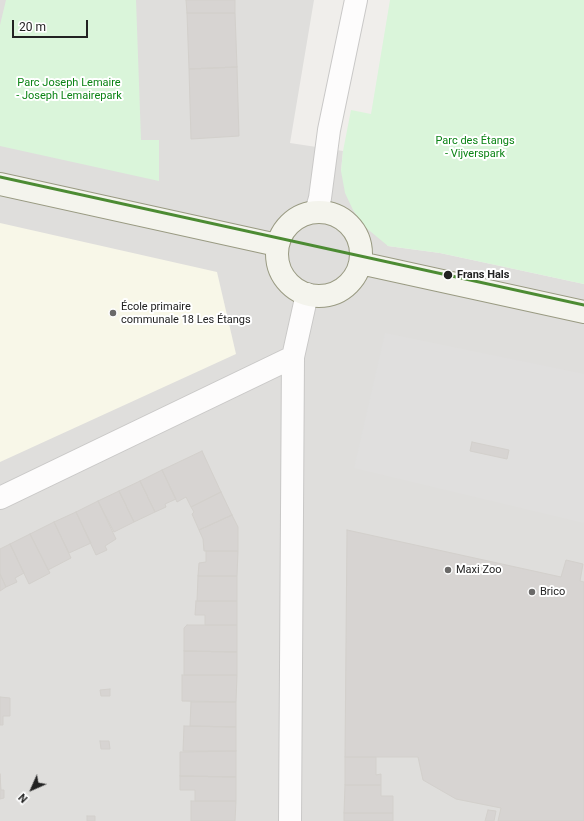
<!DOCTYPE html>
<html>
<head>
<meta charset="utf-8">
<style>
  body { margin:0 }
  #map { position:relative; width:584px; height:821px; overflow:hidden; background:#f0eeeb; font-family:Roboto,sans-serif }
  canvas { display:block }
  .north { position:absolute; left:12px; top:769px; width:40px; height:40px; -webkit-text-stroke:3px #fff; paint-order:stroke; rotate:225deg; font-size:11px; font-weight:700; line-height:16px; text-align:center; color:#222 }
  .north::after { content:''; display:block; margin:auto; width:14px; height:18px; background:#222; clip-path:polygon(50% 0,100% 100%,50% 72%,0 100%) }
  .scale { position:absolute; left:12px; top:20px; width:76px; height:18px; box-sizing:border-box; border:2px solid #222; border-top:0; padding-left:5px; font-size:12px; line-height:14px; white-space:nowrap; color:#222; -webkit-text-stroke:3px #fff; paint-order:stroke }
</style>
</head>
<body>
<div id="map">
<canvas width="584" height="821"></canvas>
<div class="north">N</div>
<div class="scale">20 m</div>
</div>
<script>
const g = document.querySelector('canvas').getContext('2d');
g.lineJoin = 'round';
function fill(path, color) {
  g.fillStyle = color;
  g.fill(path, 'evenodd');
}
function shape(rows) {
  const path = new Path2D();
  for (const r of rows) {
    if (r.length === 3) {
      path.moveTo(r[0] + r[2], r[1]);
      path.arc(r[0], r[1], r[2], 0, 2 * Math.PI);
      continue;
    }
    path.moveTo(r[0], r[1]);
    for (let i = 2; i < r.length; i += 2) path.lineTo(r[i], r[i + 1]);
  }
  return path;
}
function stroke(path, color, width, dash) {
  g.strokeStyle = color;
  g.lineWidth = width;
  g.lineCap = dash ? 'butt' : 'round';
  g.setLineDash(dash || []);
  g.stroke(path);
}
function label(font, color, halo, rows, align = 'center') {
  g.font = font + ' Roboto,sans-serif';
  g.lineWidth = 4;
  g.setLineDash([]);
  g.textBaseline = 'middle';
  g.strokeStyle = halo;
  g.fillStyle = color;
  for (const [text, x, y, turn = 0] of rows) {
    g.save();
    g.translate(x, y);
    g.rotate((+turn || 0) * Math.PI / 180);
    g.textAlign = isNaN(turn) ? turn : align;
    if (halo) g.strokeText(text, 0, 0);
    g.fillText(text, 0, 0);
    g.restore();
  }
}
const residential = shape([
  [0,0,314,0,290,143,343,151,341,171,388,246,440,253,584,284,584,821,0,821]
]);
const education = shape([
  [0,223,217,272,236,354,0,462]
]);
const park = shape([
  [6,0,136,0,141,140,159,140,159,181,0,146,0,25],
  [390,0,584,0,584,284,440,253,388,246,365,227,353,210,345,193,341,171,343,151,351,110,371,114]
]);
const parking = shape([
  [385,333,584,374,584,523,354,468]
]);
const building = shape([
  [186,0,235,0,235,13,187,13,186,0],
  [187,13,235,13,237,67,189,69,187,13],
  [237,67,239,136,191,139,189,69,237,67],
  [472,442,509,450,507,459,470,451,472,442],
  [202,451,221,492,191,507,186,497,177,502,162,470,202,451],
  [162,470,176,499,165,504,166,507,155,512,140,481,162,470],
  [140,481,155,512,134,522,119,491,140,481],
  [119,491,134,522,114,532,98,501,119,491],
  [221,492,232,515,199,530,192,514,194,512,191,507,221,492],
  [98,501,116,539,105,546,107,550,96,555,76,512,98,501],
  [76,512,91,543,69,553,54,522,76,512],
  [232,515,238,527,238,551,204,551,203,539,199,530,232,515],
  [54,522,71,558,48,570,30,534,54,522],
  [347,530,561,577,566,560,583,564,580,581,584,582,584,821,498,821,501,808,456,799,423,780,418,757,345,757,347,530],
  [30,534,50,573,29,584,10,544,30,534],
  [10,544,24,573,15,578,17,582,6,587,0,574,0,549,10,544],
  [206,551,238,551,237,576,198,576,199,563,206,562,206,551],
  [0,574,6,587,0,591,0,574],
  [198,576,237,576,237,601,197,601,198,576],
  [196,601,237,601,237,625,205,625,205,615,195,615,196,601],
  [187,625,237,625,237,652,184,651,184,628,187,625],
  [184,651,237,652,237,675,184,675,184,651],
  [182,675,237,675,236,702,182,701,182,675],
  [110,689,110,696,101,696,100,690,110,689],
  [0,697,10,698,10,716,3,716,3,725,0,725,0,697],
  [191,702,236,702,236,727,190,726,191,702],
  [184,726,236,727,236,751,183,751,184,726],
  [100,741,109,741,110,749,101,749,100,741],
  [236,751,236,777,180,776,180,752,236,751],
  [345,757,376,757,376,775,381,774,381,785,345,785,345,757],
  [0,774,1,790,4,790,4,798,0,799,0,774],
  [180,776,236,777,236,801,195,801,195,790,180,790,180,776],
  [345,785,381,785,381,796,393,796,393,813,344,813,345,785],
  [191,801,236,801,235,821,191,821,191,801],
  [488,810,496,811,494,821,485,821,488,810],
  [344,813,393,813,393,821,344,821,344,813],
  [87,816,95,816,95,821,87,821,87,816]
]);
const street = shape([
  [316,212,320,198,329,130,356,0],
  [0,498,293,357],
  [290,821,293,357,307,294]
]);
const secondary = shape([
  [0,184,277,245],
  [319,254,42],
  [360,263,584,312]
]);
const tram1 = shape([
  [0,177,584,305]
]);
const markers = [
  [448,275,5,"#222"],
  [113,313,4,"#6a6968"],
  [448,570,4,"#6a6968"],
  [532,592,4,"#6a6968"]
];
const parkNames = [
  ["Parc Joseph Lemaire",69,83],
  ["- Joseph Lemairepark",69,96],
  ["Parc des Étangs",475,141],
  ["- Vijverspark",475,154]
];
const stopNames = [
  ["Frans Hals",457,275]
];
const poiNames = [
  ["École primaire",121,307],
  ["communale 18 Les Étangs",121,320],
  ["Maxi Zoo",456,570],
  ["Brico",540,592]
];
fill(residential, '#dfdedc');
fill(education, '#f8f7e8');
fill(park, '#daf5da');
fill(parking, '#e0dfde');
fill(building, '#d7d4d2');
stroke(building, '#d3d0cc', 1);
stroke(street, '#c9c8c7', 24);
stroke(secondary, '#999a82', 24);
stroke(street, '#fdfcfc', 22);
stroke(secondary, '#f4f4ed', 22);
stroke(tram1, '#4c8b33', 3);
for (const [x, y, r, color] of markers) {
  const dot = new Path2D();
  dot.arc(x, y, r, 0, 2 * Math.PI);
  g.fillStyle = color;
  g.fill(dot);
  stroke(dot, '#fff', 1.5);
}
label('11px', '#0c8416', '#fff', parkNames);
label('bold 11px', '#222', '#fff', stopNames, 'left');
label('11px', '#222', '#fff', poiNames, 'left');
</script>
</body>
</html>
